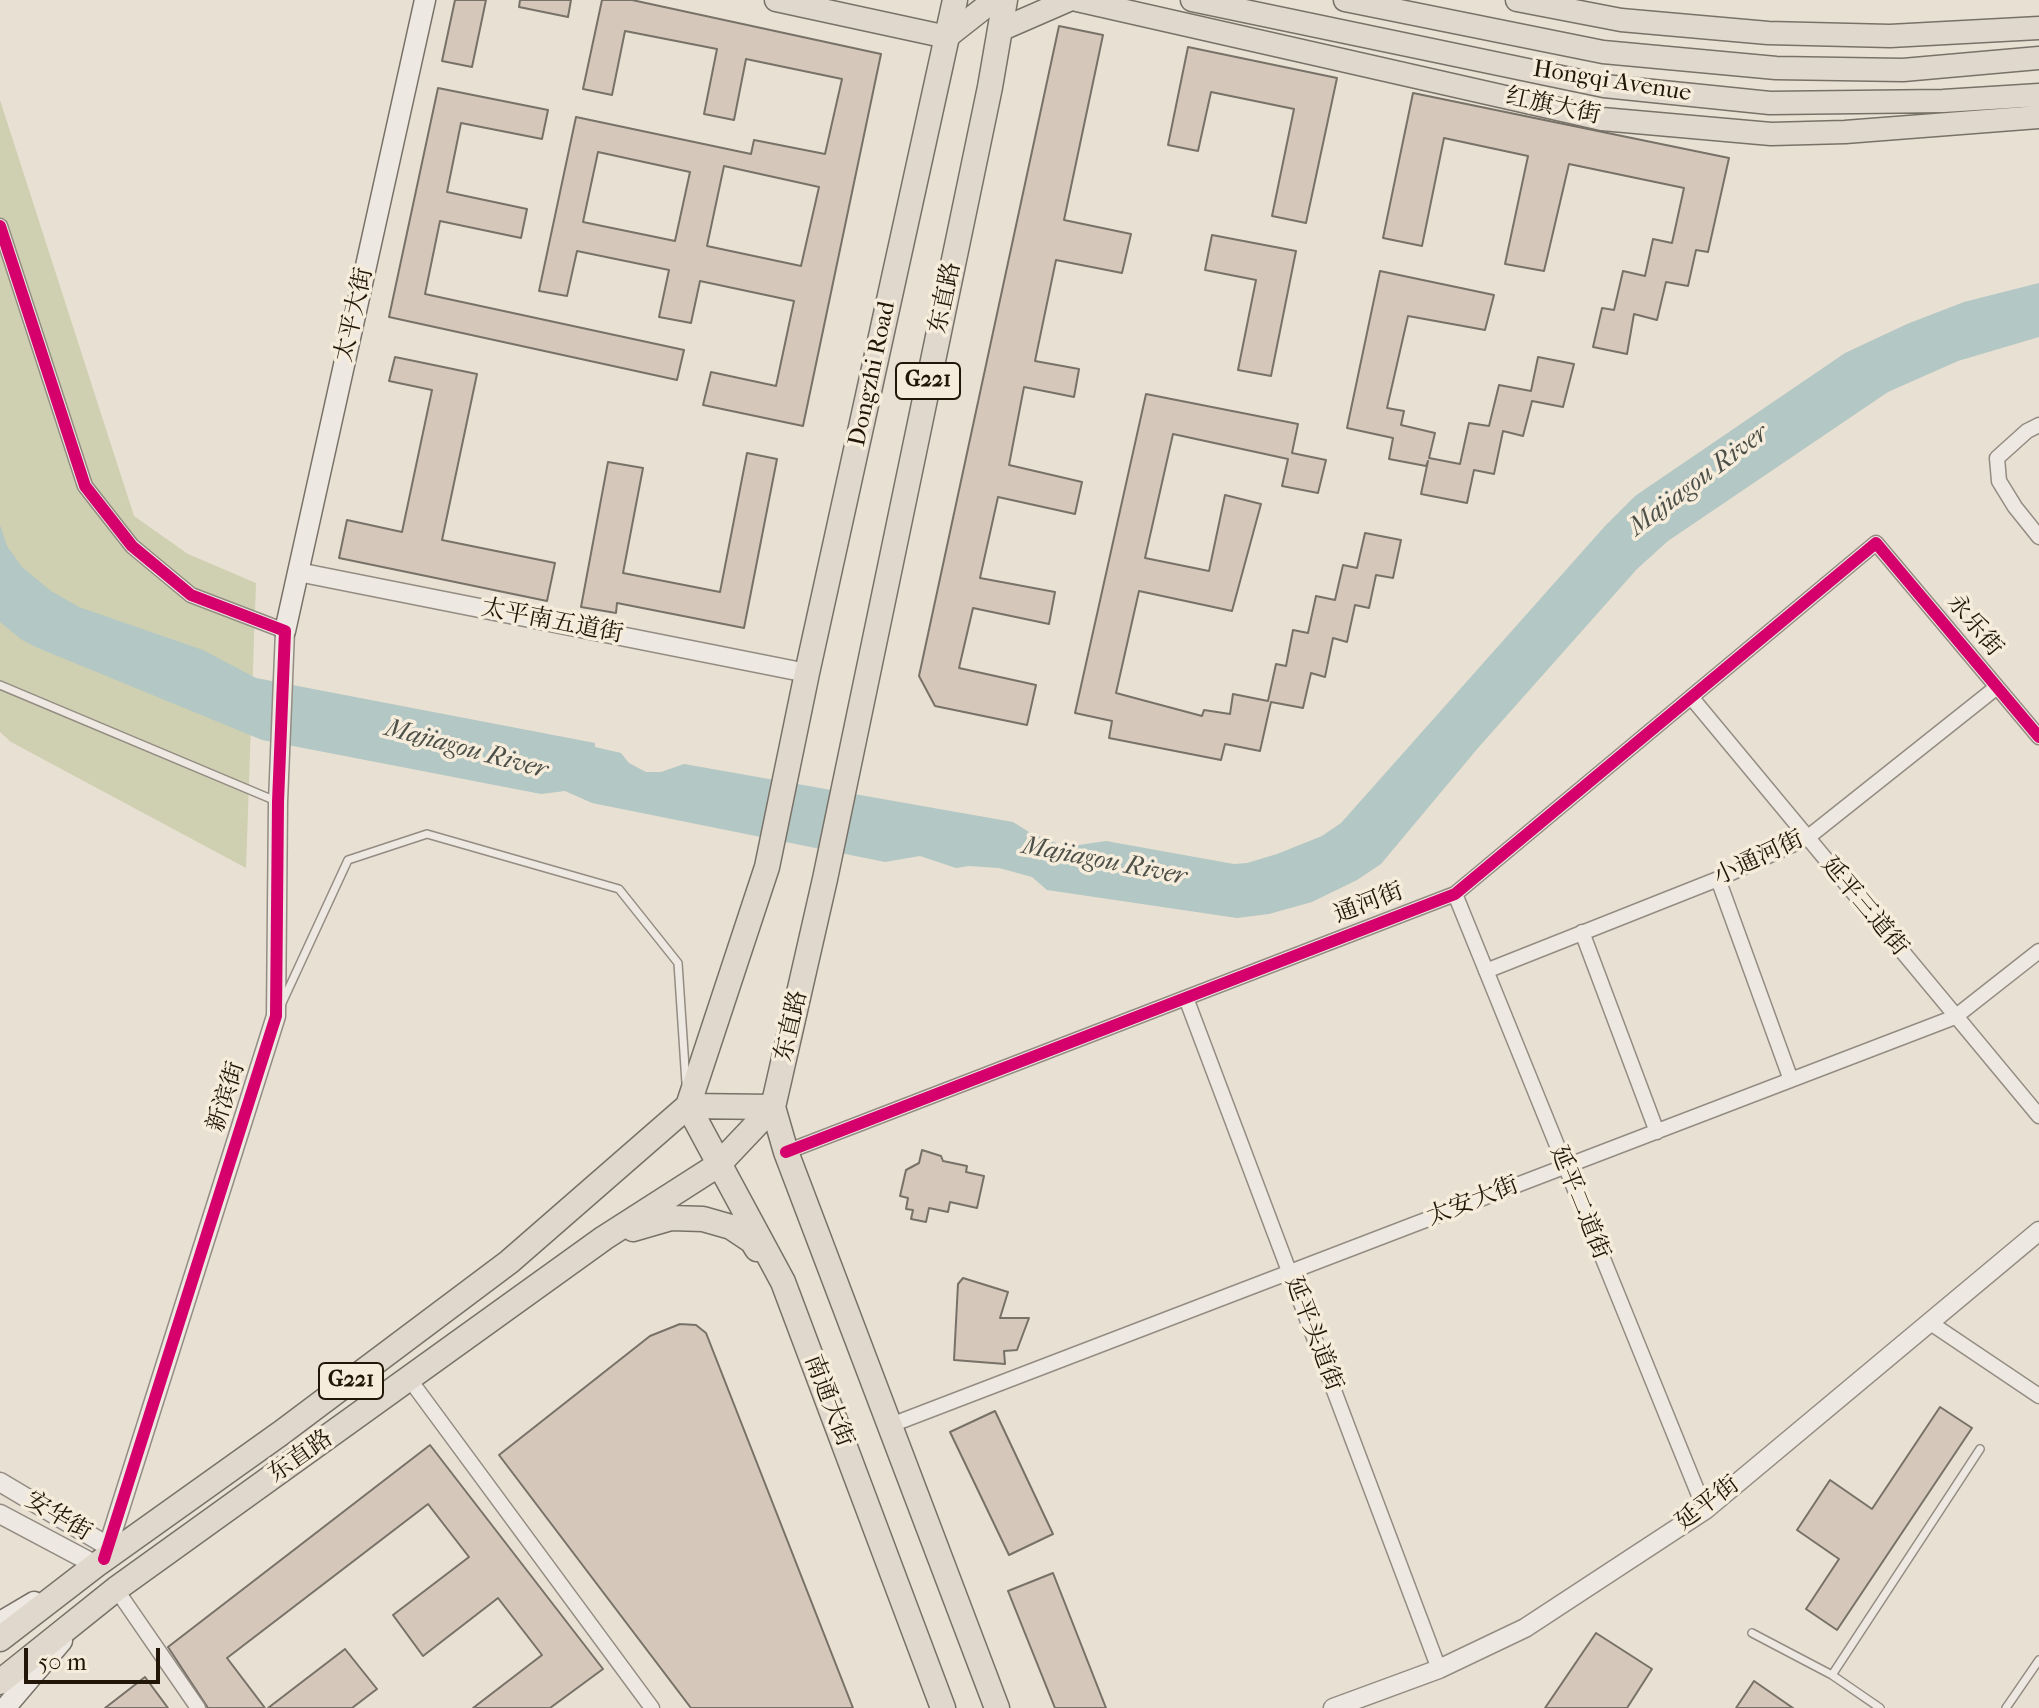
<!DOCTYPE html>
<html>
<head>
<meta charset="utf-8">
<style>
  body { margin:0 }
  #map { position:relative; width:2039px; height:1708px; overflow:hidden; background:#e8e0d2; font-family:"IM FELL French Canon",serif }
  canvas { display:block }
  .scale { position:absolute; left:24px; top:1648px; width:136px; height:36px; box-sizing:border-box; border:4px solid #221609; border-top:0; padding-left:10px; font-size:24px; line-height:28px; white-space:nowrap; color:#221609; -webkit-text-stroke:6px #f6ecdc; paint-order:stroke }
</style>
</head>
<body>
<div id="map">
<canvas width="2039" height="1708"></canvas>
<div class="scale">50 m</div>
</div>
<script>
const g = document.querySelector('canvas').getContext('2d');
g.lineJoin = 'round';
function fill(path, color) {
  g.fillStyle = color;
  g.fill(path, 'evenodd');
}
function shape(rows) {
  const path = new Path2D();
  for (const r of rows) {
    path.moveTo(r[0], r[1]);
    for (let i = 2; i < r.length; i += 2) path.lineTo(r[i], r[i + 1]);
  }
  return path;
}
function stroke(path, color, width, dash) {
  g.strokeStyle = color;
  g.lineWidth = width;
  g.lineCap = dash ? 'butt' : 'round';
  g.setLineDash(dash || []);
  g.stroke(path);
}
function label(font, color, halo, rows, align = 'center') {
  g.font = font + ' "IM FELL French Canon","Noto Serif SC",serif';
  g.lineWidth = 7;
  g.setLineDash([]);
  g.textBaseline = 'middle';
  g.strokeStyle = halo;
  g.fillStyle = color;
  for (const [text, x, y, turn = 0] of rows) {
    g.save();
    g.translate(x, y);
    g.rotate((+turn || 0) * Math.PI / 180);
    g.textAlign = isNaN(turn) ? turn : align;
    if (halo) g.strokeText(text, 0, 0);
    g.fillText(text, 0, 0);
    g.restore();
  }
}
const green = shape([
  [0,100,134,516,188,554,256,583,246,868,11,742,0,732]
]);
const water = shape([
  [2039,283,2039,337,1958,361,1888,392,1668,541,1637,569,1478,748,1381,864,1357,880,1312,902,1269,914,1237,918,1047,890,1032,877,999,868,969,866,956,868,920,856,885,862,592,803,565,791,541,794,262,740,38,648,22,640,0,622,0,525,7,546,22,567,51,591,79,607,203,650,256,678,595,743,595,747,621,753,629,763,646,772,661,772,684,764,1013,822,1029,832,1061,845,1072,846,1106,841,1234,864,1247,863,1277,854,1322,836,1341,823,1605,526,1635,496,1845,353,1907,324,1964,302]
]);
const building = shape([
  [455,0,486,0,472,67,442,61,455,0],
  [520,0,571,0,568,17,519,7,520,0],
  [602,0,632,0,881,54,803,426,703,405,711,372,776,386,794,301,700,281,691,323,659,317,669,270,577,251,567,296,539,291,576,117,751,154,754,140,825,154,842,79,746,59,734,120,704,114,717,49,625,31,612,95,583,89,602,0],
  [598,152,690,172,675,241,583,222,598,152],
  [724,166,819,187,801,266,707,246,724,166],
  [1059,26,1103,35,1064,220,1131,234,1122,273,1056,260,1035,361,1079,369,1074,397,1024,387,1009,465,1082,482,1075,514,998,497,980,578,1055,592,1049,624,973,608,959,668,1036,685,1027,725,935,706,919,676,1059,26],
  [1188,47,1337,78,1306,223,1272,216,1294,109,1211,92,1198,151,1168,145,1188,47],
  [438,88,548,110,542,139,461,123,447,192,527,209,521,238,440,221,425,294,684,350,677,380,389,317,438,88],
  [1413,93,1729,158,1708,252,1696,250,1688,286,1666,282,1657,320,1634,314,1627,354,1593,347,1602,308,1614,310,1623,271,1645,276,1653,239,1672,243,1684,188,1569,164,1544,271,1505,264,1528,156,1444,138,1422,246,1383,238,1413,93],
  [1212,235,1296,251,1271,376,1238,370,1256,280,1205,270,1212,235],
  [1380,271,1494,295,1485,330,1408,316,1387,408,1404,411,1401,425,1435,433,1429,458,1460,464,1469,423,1489,426,1499,385,1531,391,1538,357,1574,364,1563,407,1532,401,1523,436,1503,431,1494,474,1474,470,1467,503,1421,494,1428,461,1426,466,1389,459,1393,438,1347,428,1380,271],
  [395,357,477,374,442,540,555,563,547,601,339,558,347,520,402,532,432,390,389,381,395,357],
  [1146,394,1298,424,1292,453,1326,460,1318,493,1282,486,1288,459,1173,434,1145,558,1209,571,1225,495,1261,504,1232,611,1139,591,1116,693,1202,716,1204,710,1230,714,1233,694,1268,701,1276,664,1286,666,1293,630,1308,633,1316,596,1335,600,1343,565,1357,568,1365,533,1401,540,1393,578,1376,575,1369,608,1355,605,1347,642,1333,638,1325,677,1311,673,1303,708,1271,702,1260,751,1225,744,1221,760,1109,738,1112,721,1075,713,1146,394],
  [747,453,777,459,744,628,617,603,616,613,581,607,608,462,643,468,623,573,720,592,747,453],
  [922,1150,941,1156,943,1161,967,1166,966,1172,984,1176,977,1208,950,1202,948,1212,929,1208,926,1222,911,1219,913,1210,906,1209,908,1198,900,1196,906,1170,919,1163,922,1150],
  [963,1278,1008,1292,1000,1318,1029,1318,1017,1350,1004,1351,1005,1364,954,1360,958,1284,963,1278],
  [680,1324,696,1325,706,1333,853,1708,691,1708,499,1455,650,1336,680,1324],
  [1940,1407,1972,1428,1837,1630,1806,1609,1839,1559,1797,1530,1830,1480,1872,1509,1940,1407],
  [995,1411,1053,1534,1009,1555,950,1432,995,1411],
  [430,1445,603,1669,550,1708,473,1708,542,1655,498,1598,423,1656,393,1615,469,1557,428,1504,227,1658,265,1708,208,1708,168,1647,430,1445],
  [1053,1573,1106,1708,1055,1708,1008,1591,1053,1573],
  [1596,1633,1652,1669,1627,1708,1545,1708,1596,1633],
  [345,1649,377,1689,352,1708,268,1708,345,1649],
  [145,1677,168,1708,105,1708,145,1677],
  [1754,1681,1793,1708,1736,1708,1754,1681]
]);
const service = shape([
  [0,685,276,801],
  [282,1003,348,860,427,834,619,889,678,963,686,1083],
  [1752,1633,1832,1675,1880,1708],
  [1832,1675,1980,1449],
  [2006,1708,2039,1660]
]);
const minor = shape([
  [0,226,85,486,132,546,191,595,285,631],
  [2039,425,2027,431,1997,458,1999,481,2015,507,2039,537],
  [1691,697,2039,1116],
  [1718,879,1791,1080],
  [1455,894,1705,1510],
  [1582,932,1657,1132],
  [1486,971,1718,879,1807,838,1997,687],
  [1186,998,1439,1669],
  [786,1152,1455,894,1876,543,2039,737],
  [1929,1322,2039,1396],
  [410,1380,652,1708],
  [891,1425,1955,1017,2039,951],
  [116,1589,198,1708]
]);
const tertiary = shape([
  [298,572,807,673],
  [0,1482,116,1551],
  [0,1514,96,1565],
  [104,1559,276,1016,278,802,285,631],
  [1333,1708,1439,1669,1525,1628,1705,1510,2039,1231]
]);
const secondary = shape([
  [285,631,425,0],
  [0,1622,34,1602],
  [5,1708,62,1641]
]);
const primary = shape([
  [776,0,947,37,994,0],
  [1077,0,1602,119,1771,134,1845,132,2039,117],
  [1192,0,1604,86,1770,103,1943,101,2039,95],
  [1345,0,1603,52,1776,68,1903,70,2039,58],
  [1517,0,1621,20,1768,33,1890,36,2039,28],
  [1000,30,1069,0]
]);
const trunk = shape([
  [688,1106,783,1282,943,1708],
  [688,1106,773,1107],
  [773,1107,786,1152,997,1708],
  [633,1229,671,1218,703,1219,731,1227,752,1241,757,1249],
  [0,1639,96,1565,281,1433,509,1262,688,1106,767,867,807,673,955,0],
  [0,1682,116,1589,604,1238,718,1165,773,1107,825,879,990,87,1005,0]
]);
const cycleway = shape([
  [0,226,85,486,132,546,191,595,285,631,278,802,276,1016,104,1559],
  [786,1152,1455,894,1876,543,2039,737]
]);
const shields = [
  [928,381,64],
  [351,1381,64]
];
const shieldNames = [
  ["G221",928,381],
  ["G221",351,1381]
];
const streetNames = [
  ["Hongqi Avenue",1612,82,9],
  ["红旗大街",1553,107,12],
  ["东直路",946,298,-78],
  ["太平大街",355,315,-77],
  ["Dongzhi Road",873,374,-78],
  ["太平南五道街",552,622,11],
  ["永乐街",1974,626,50],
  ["小通河街",1759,859,-25],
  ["通河街",1369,904,-21],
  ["延平三道街",1864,907,50],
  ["东直路",792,1026,-77],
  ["新滨街",227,1097,-72],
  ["太安大街",1473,1202,-21],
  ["延平二道街",1579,1203,68],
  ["延平头道街",1313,1334,69],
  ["南通大街",828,1401,69],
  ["东直路",301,1457,-35],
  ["延平街",1708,1504,-37],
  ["安华街",58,1517,31]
];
const waterNames = [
  ["Majiagou River",1699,481,-37],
  ["Majiagou River",466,750,15],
  ["Majiagou River",1104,862,11]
];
fill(green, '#cfd0b1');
fill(water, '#b3c7c4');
fill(building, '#d5c8bb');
stroke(building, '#777168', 2);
stroke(service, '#938c83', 10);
stroke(minor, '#938c83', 17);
stroke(tertiary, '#938c83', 21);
stroke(secondary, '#777168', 23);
stroke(primary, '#777168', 25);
stroke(trunk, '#777168', 27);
stroke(service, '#ede8e1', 7);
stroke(minor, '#ede8e1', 14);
stroke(tertiary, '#ede8e1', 18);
stroke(secondary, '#ede8e1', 20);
stroke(primary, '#e0d8cc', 22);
stroke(trunk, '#e0d8cc', 24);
stroke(cycleway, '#d6006c', 12);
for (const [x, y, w] of shields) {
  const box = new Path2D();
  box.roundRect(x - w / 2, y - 18, w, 36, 6);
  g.fillStyle = '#f6ecdc';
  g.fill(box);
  stroke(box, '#221609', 2);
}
label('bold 22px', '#221609', null, shieldNames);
label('24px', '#221609', '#f6ecdc', streetNames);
label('italic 26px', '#4d5048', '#f6ecdc', waterNames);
</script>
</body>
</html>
